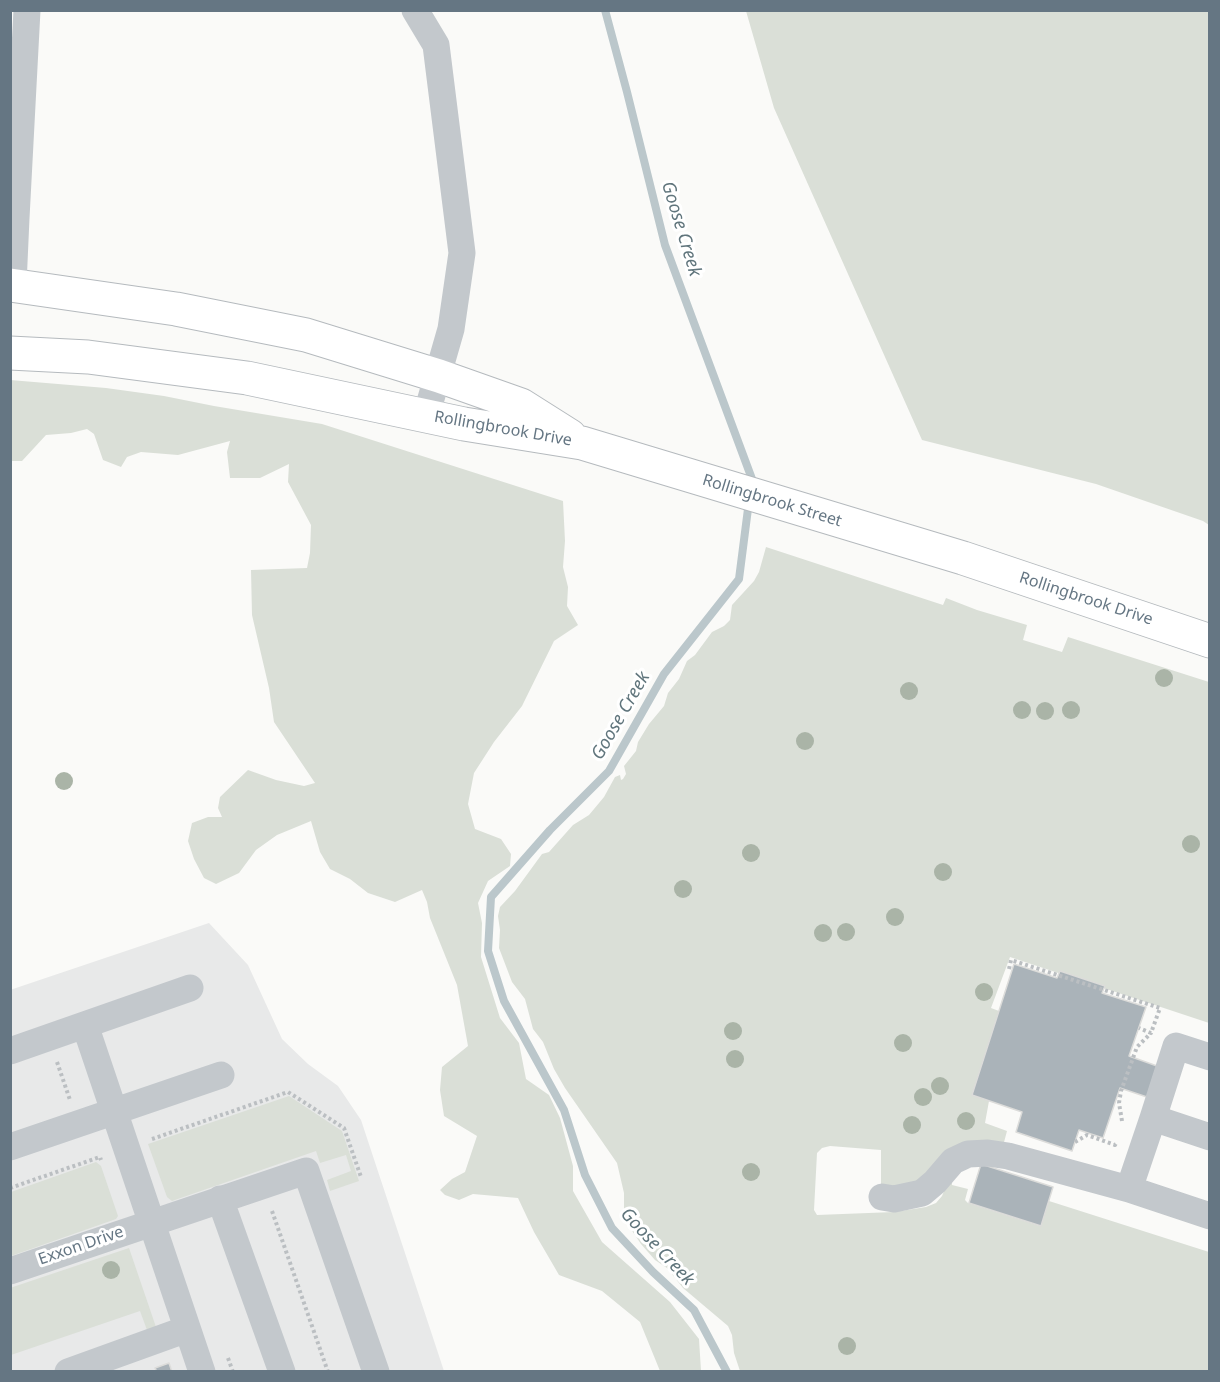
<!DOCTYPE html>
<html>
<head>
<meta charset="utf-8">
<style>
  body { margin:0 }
  #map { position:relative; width:1220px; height:1382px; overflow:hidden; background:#fafaf8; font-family:"Noto Sans",sans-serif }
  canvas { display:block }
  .frame { position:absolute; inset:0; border:12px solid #657683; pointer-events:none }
</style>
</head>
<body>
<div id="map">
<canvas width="1220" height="1382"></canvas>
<div class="frame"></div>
</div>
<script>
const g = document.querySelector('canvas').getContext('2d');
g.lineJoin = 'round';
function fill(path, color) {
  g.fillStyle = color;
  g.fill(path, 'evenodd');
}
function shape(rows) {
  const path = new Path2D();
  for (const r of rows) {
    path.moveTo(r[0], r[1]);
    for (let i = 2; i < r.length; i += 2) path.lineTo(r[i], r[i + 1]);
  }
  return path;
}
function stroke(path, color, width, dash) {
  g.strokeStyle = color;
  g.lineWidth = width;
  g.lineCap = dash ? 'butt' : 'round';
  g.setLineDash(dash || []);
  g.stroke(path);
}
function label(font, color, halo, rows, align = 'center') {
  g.font = font + ' "Noto Sans",sans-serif';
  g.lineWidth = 6;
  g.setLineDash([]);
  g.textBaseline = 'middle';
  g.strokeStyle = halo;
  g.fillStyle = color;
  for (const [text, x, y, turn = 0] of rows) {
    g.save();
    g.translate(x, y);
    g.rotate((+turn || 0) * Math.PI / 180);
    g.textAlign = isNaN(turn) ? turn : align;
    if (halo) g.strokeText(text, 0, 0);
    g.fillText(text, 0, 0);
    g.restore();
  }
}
const built = shape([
  [209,923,248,965,282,1039,308,1064,338,1086,361,1120,444,1371,11,1371,10,990]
]);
const green = shape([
  [746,11,1209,11,1209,525,1203,521,1096,484,922,440,774,108],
  [10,380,106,388,164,396,214,406,322,424,563,501,565,541,563,567,568,587,567,606,578,625,554,641,522,706,494,742,474,773,468,804,475,829,501,839,511,854,510,866,488,881,478,903,482,923,481,957,500,1018,519,1043,526,1079,549,1095,560,1118,573,1166,573,1191,602,1242,670,1302,699,1339,701,1371,660,1371,640,1322,602,1291,559,1275,534,1232,518,1198,473,1194,459,1200,445,1195,440,1190,452,1179,465,1172,477,1136,444,1116,440,1090,442,1067,468,1046,457,985,430,918,427,902,422,890,395,902,368,893,350,879,330,869,320,852,311,821,277,835,256,850,239,873,216,884,204,878,194,859,188,841,192,823,208,817,222,817,218,808,220,797,248,770,276,780,304,786,315,783,274,722,269,688,252,615,251,570,307,568,310,553,311,525,288,482,289,464,260,478,230,478,227,452,230,441,178,455,141,452,127,457,121,467,103,460,94,434,87,429,71,433,46,435,22,461,11,461],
  [766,547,943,605,946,598,977,610,1027,625,1023,640,1062,652,1068,637,1209,682,1209,1023,1010,957,991,1008,999,1011,972,1095,989,1101,985,1123,1007,1131,1003,1146,920,1179,908,1186,881,1186,881,1150,830,1146,822,1148,817,1153,814,1210,817,1215,894,1212,926,1207,936,1203,942,1196,947,1184,952,1182,952,1185,968,1189,965,1200,968,1203,1040,1226,1049,1201,1209,1252,1209,1371,740,1371,734,1353,732,1335,728,1326,683,1288,667,1268,655,1260,641,1244,626,1222,624,1216,624,1193,617,1163,565,1088,554,1069,543,1042,533,1029,525,999,512,982,499,948,500,930,498,916,500,907,515,891,542,854,549,852,573,825,589,815,604,797,615,777,620,775,621,780,623,779,626,774,624,766,636,751,638,742,649,724,664,706,668,693,679,679,687,661,695,655,712,632,724,626,730,620,732,605,754,581,759,572],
  [289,1096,342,1131,359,1181,330,1191,327,1180,351,1171,346,1155,320,1163,316,1151,172,1201,167,1197,148,1144],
  [96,1162,101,1166,118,1216,116,1219,11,1256,11,1192],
  [129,1248,157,1330,147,1330,140,1311,11,1355,10,1288]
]);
const stream = shape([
  [605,10,627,92,665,245,752,479,751,488],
  [727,1372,694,1310,653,1272,612,1228,585,1175,564,1110,504,1001,488,951,491,897,550,830,609,771,664,674,739,579,749,501]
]);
const building = shape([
  [1014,964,1057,978,1060,971,1105,986,1102,993,1146,1007,1129,1056,1157,1066,1147,1097,1120,1088,1103,1138,1079,1130,1072,1151,1016,1132,1022,1112,972,1095,1014,964],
  [981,1164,1053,1187,1041,1226,969,1203,981,1164],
  [169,1363,172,1372,157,1372,155,1368,169,1363]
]);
const path = shape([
  [1009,969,1011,960,1160,1008,1151,1033,1139,1028],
  [57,1062,70,1100],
  [1122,1121,1119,1103,1121,1091,1137,1047,1151,1033],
  [152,1139,288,1092,344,1128,361,1177],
  [1075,1142,1087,1135,1115,1145,1116,1143],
  [10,1188,100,1157,101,1160],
  [272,1211,328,1372],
  [228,1358,233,1372]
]);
const minor = shape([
  [415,10,436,45,462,253,451,329,426,416],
  [16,218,27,10],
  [10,219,16,218,13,285],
  [85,1025,202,1372],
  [10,1051,190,988],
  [1210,1057,1176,1046,1153,1118,1210,1137],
  [1153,1118,1129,1189,1210,1216],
  [10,1147,221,1075],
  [882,1197,894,1199,922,1193,935,1182,953,1161,968,1154,988,1153,1008,1156,1129,1189],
  [220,1199,282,1372],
  [10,1271,306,1171,376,1372],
  [68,1372,187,1329]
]);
const major = shape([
  [10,285,176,309,306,335,439,376,521,405,570,436],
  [10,353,88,357,247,378,464,424,582,443,963,558,1210,641]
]);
const trees = [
  [1164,678],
  [909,691],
  [1022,710],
  [1071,710],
  [1045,711],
  [805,741],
  [64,781],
  [1191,844],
  [751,853],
  [943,872],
  [683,889],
  [895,917],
  [846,932],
  [823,933],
  [984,992],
  [733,1031],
  [903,1043],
  [735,1059],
  [940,1086],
  [923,1097],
  [966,1121],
  [912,1125],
  [751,1172],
  [111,1270],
  [847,1346]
];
const streetNames = [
  ["Rollingbrook Drive",503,429,10],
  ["Rollingbrook Street",772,501,17],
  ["Rollingbrook Drive",1086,599,18],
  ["Exxon Drive",81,1246,-19]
];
const waterNames = [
  ["Goose Creek",681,229,73],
  ["Goose Creek",621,716,-60],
  ["Goose Creek",657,1247,47]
];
fill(built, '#e8e9e9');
fill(green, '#dadfd7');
stroke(stream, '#bbc7cb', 8);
fill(building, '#aab3b9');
stroke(building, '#dcdcda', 1.5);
stroke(major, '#b5babe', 35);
stroke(path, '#bbbfc2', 4, [3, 3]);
stroke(minor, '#c3c8cc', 27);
stroke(major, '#fff', 33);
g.fillStyle = '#aab4a7';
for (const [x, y] of trees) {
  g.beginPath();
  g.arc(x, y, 9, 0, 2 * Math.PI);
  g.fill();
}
label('16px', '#657683', '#fff', streetNames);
label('italic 18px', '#60757c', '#fff', waterNames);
</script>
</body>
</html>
